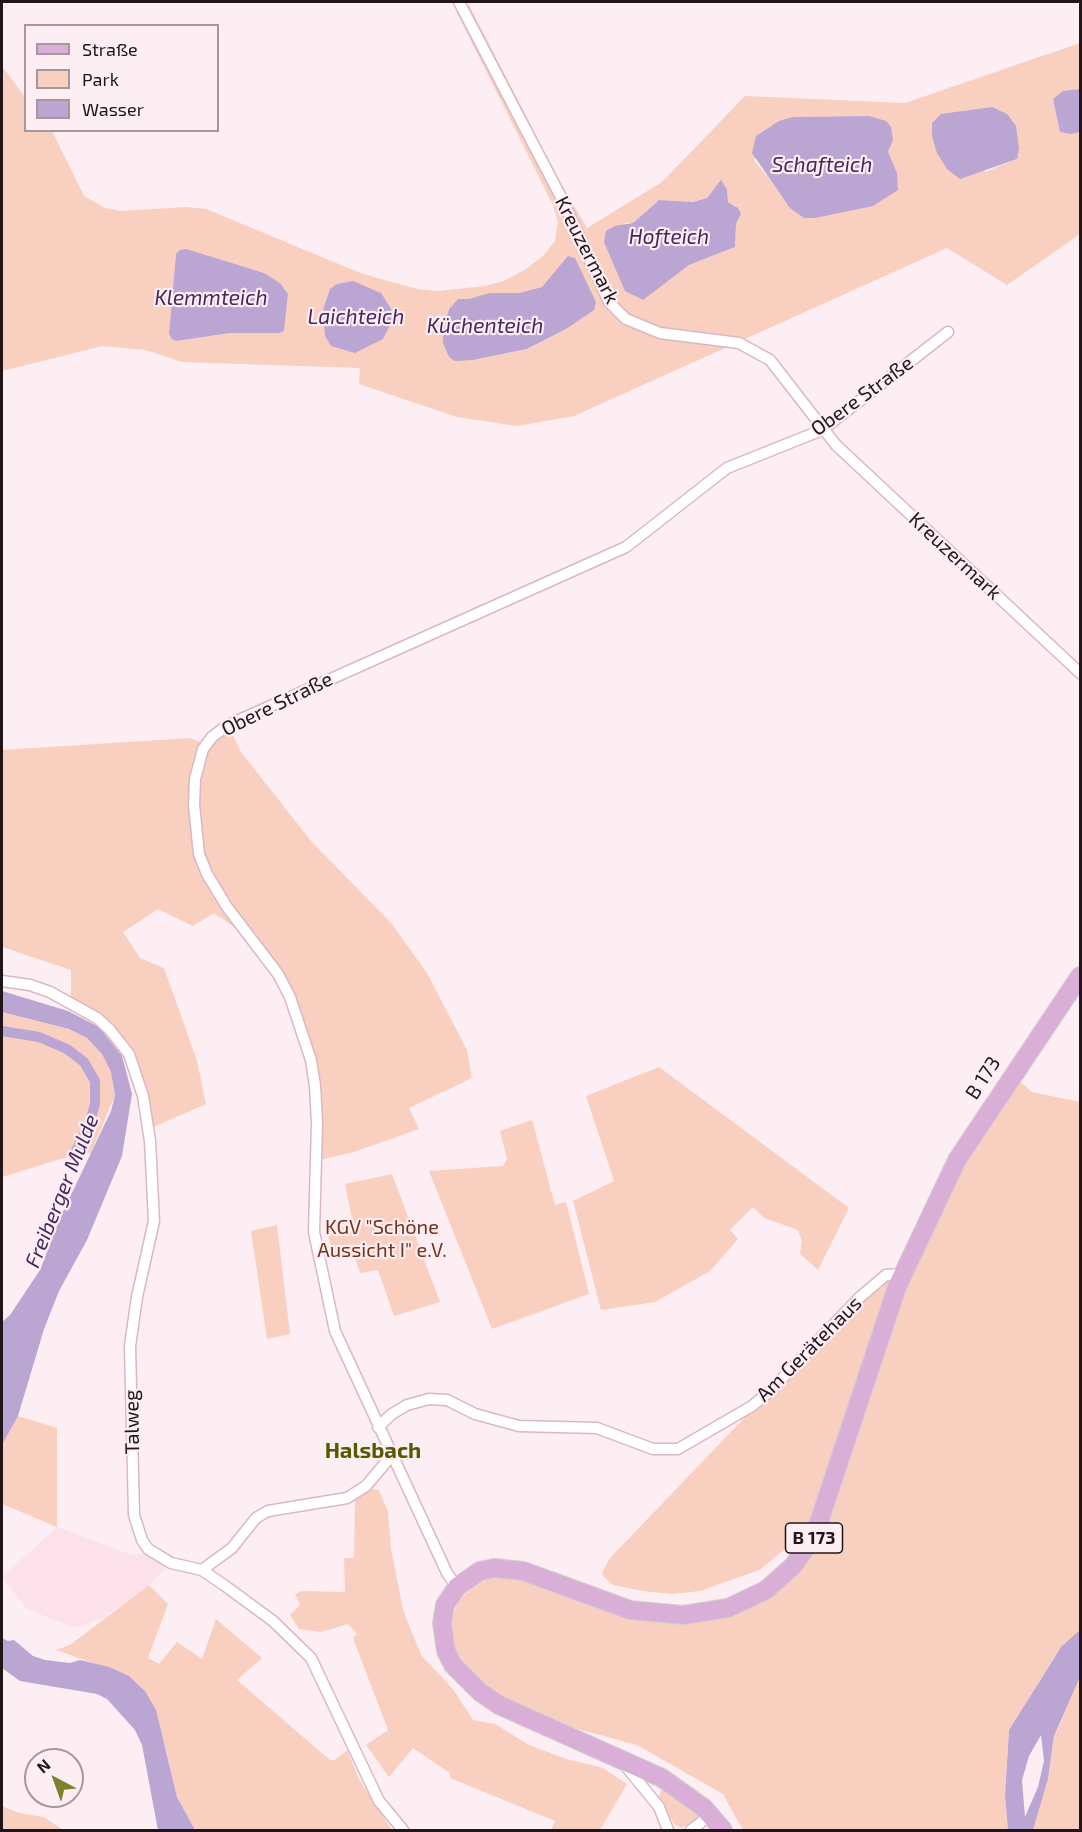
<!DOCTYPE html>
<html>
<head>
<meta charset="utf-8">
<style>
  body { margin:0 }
  #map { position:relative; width:1082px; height:1832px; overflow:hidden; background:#fdeef3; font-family:"Exo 2",sans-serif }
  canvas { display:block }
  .frame { position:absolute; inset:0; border:3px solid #22151a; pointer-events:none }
  .legend { position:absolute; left:24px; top:24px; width:195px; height:108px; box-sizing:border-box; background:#fdeef3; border:2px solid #a5979c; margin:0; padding:8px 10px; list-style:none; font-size:18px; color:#22151a }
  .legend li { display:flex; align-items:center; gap:12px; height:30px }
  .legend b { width:30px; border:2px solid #a5979c }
  .north { position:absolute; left:24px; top:1748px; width:60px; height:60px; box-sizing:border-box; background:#fdeef3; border:2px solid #a5979c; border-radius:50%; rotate:319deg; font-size:16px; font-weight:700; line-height:24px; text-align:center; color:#22151a }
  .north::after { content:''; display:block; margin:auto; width:21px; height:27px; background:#7c822d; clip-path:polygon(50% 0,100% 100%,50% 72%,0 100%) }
</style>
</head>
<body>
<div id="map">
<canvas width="1082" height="1832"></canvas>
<div class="frame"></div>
<ul class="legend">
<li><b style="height:8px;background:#daafd7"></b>Straße</li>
<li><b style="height:16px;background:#f9cfc0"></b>Park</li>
<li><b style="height:16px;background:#baa5d3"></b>Wasser</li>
</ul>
<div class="north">N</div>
</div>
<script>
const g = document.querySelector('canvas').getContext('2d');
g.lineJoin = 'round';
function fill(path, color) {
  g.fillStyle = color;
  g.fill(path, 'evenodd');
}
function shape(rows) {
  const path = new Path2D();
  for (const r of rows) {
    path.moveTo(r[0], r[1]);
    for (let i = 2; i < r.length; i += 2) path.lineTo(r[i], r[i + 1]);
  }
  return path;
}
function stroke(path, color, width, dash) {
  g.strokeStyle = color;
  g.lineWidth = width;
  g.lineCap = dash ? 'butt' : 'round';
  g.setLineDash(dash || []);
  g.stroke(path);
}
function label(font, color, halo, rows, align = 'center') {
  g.font = font + ' "Exo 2",sans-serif';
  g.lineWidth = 4.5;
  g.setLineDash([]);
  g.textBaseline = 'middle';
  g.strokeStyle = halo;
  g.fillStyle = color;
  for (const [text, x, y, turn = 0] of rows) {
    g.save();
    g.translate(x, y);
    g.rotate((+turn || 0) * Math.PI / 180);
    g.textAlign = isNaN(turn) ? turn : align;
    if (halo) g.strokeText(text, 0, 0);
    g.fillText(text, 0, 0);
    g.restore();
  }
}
const built = shape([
  [57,1527,132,1555,155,1553,171,1563,149,1585,101,1619,74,1628,27,1609,2,1577]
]);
const green = shape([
  [469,5,560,182,587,228,662,182,745,96,905,103,1080,43,1080,89,1063,91,1053,99,1060,131,1071,134,1080,132,1080,234,1007,285,947,248,574,416,517,426,457,417,359,384,360,368,182,362,146,350,102,346,2,371,2,66,25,97,26,130,52,131,84,196,105,208,121,211,186,207,206,209,363,274,417,289,438,291,485,286,504,281,526,269,543,256,555,241,558,222,553,205,457,13],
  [971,109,1017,159,985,172],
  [869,116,893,140,888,152,843,210,815,218,782,195,754,160,793,117],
  [727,190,728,202,736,206,741,214,736,224,735,247,689,265,655,289,624,223,633,223,659,200,693,202,707,198,711,192],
  [176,255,227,263,264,273,280,283,288,294,284,331,279,333,230,333,176,341,169,334],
  [572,256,596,302,566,329,528,349,473,360,443,330,449,309,458,299,469,299,490,294,519,293,542,287],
  [228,725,241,752,311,841,392,924,427,973,467,1050,472,1078,409,1108,419,1129,354,1152,320,1160,312,1066,284,985,250,938,214,913,193,926,158,909,123,932,140,958,164,968,197,1061,206,1104,151,1128,119,1040,68,1000,71,995,71,970,2,947,2,750,190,738,206,744],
  [2,1012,69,1029,87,1038,102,1054,111,1072,115,1095,91,1153,77,1154,2,1177],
  [659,1067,849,1208,818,1270,800,1254,802,1241,798,1230,764,1218,753,1207,730,1230,738,1239,710,1271,655,1302,601,1310,573,1201,614,1181,586,1096],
  [1019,1081,1032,1092,1080,1102,1080,1630,1055,1656,1009,1730,1005,1796,1008,1830,743,1830,723,1794,637,1745,563,1725,493,1692,466,1668,453,1644,452,1617,460,1598,487,1578,497,1576,519,1579,619,1614,683,1622,738,1613,771,1598,793,1577,910,1273,972,1150],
  [532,1120,555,1205,566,1202,589,1294,492,1329,429,1171,503,1166,507,1159,500,1131],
  [392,1174,440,1302,394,1316,378,1270,360,1273,352,1248,331,1252,328,1232,353,1224,345,1184],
  [277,1225,290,1334,267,1339,251,1231],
  [889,1280,812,1517,794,1542,759,1570,700,1591,672,1594,643,1591,613,1585,604,1577,602,1573,610,1558,751,1411,874,1290,880,1289],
  [18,1416,57,1428,57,1527,2,1504,2,1445],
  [372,1489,379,1490,388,1512,391,1549,403,1610,421,1655,453,1689,473,1720,495,1724,529,1745,566,1759,603,1768,627,1784,600,1830,551,1830,555,1821,450,1778,450,1773,413,1748,389,1777,366,1745,388,1730,353,1638,357,1634,348,1624,321,1632,299,1629,290,1615,300,1605,295,1594,302,1591,345,1592,344,1558,354,1558,355,1499],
  [149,1585,168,1604,148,1658,159,1664,177,1642,202,1659,216,1619,262,1658,237,1680,330,1760,335,1760,347,1750,359,1779,392,1830,195,1830,177,1797,166,1750,145,1691,129,1676,56,1650,70,1645],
  [1080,1677,1080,1830,1033,1830,1048,1779,1054,1737],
  [665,1789,699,1815,697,1818,682,1828,674,1824,659,1797,661,1790],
  [2,1806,19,1813,44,1817,63,1830,2,1830]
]);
const water = shape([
  [1080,89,1080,132,1071,134,1060,132,1053,99,1063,91],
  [992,107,1007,114,1016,126,1019,149,1017,159,960,179,947,169,937,153,932,136,932,123,941,114],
  [869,116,886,121,891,127,893,140,888,152,897,173,898,190,873,206,815,218,804,218,790,208,752,153,756,136,779,121,793,117],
  [721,180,727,190,728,202,738,208,741,214,736,224,735,247,689,265,643,300,625,291,604,242,606,231,615,226,633,223,659,200,693,202,707,198],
  [186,249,264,273,280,283,288,294,284,331,279,333,230,333,176,341,172,339,169,334,176,254,180,250],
  [568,256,575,258,596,302,594,310,566,329,527,349,473,360,455,361,449,357,443,343,443,330,449,309,458,299,469,299,490,293,519,293,542,287],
  [353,281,381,293,391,309,392,321,383,339,355,353,331,346,325,336,323,310,330,289,337,284],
  [2,991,68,1011,99,1027,122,1056,132,1094,122,1156,87,1240,59,1291,44,1329,18,1416,2,1445,2,1322,10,1315,40,1270,60,1218,111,1111,115,1095,111,1072,102,1054,87,1038,69,1029,2,1012],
  [1080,1630,1080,1677,1054,1736,1048,1779,1033,1830,1008,1830,1005,1796,1009,1730,1061,1647],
  [1041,1735,1044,1761,1038,1787,1025,1817,1022,1780,1029,1756],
  [2,1638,8,1641,14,1640,33,1656,45,1660,70,1663,80,1660,109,1667,129,1676,145,1691,156,1710,177,1797,195,1830,158,1830,142,1745,135,1730,107,1699,97,1694,20,1681,2,1668]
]);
const canal = shape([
  [2,1031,39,1037,67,1049,84,1062,95,1081,95,1104,89,1125,75,1153]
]);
const street = shape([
  [459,2,563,201,609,302,626,319,660,333,739,343,770,360,836,445,1080,673],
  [2,981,30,985,50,992,97,1018,110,1030,129,1054,143,1096,150,1141,154,1221,137,1297,130,1346,134,1515,142,1540,148,1549,171,1563,202,1570,224,1585,273,1621,311,1658,379,1801,403,1830],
  [378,1427,392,1414,407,1405,429,1399,447,1400,475,1414,519,1426,597,1428,653,1449,678,1449,752,1406,769,1392,860,1297,886,1275,902,1274],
  [202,1570,232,1548,256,1518,268,1511,347,1498,366,1486,392,1455],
  [457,1587,447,1573,335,1331,314,1232,317,1123,315,1086,311,1060,290,997,278,974,227,907,207,874,199,854,194,805,195,779,203,749,212,737,228,725,626,547,727,468,822,430,948,332],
  [624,1764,659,1807,668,1830],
  [691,1830,711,1815]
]);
const primary = shape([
  [723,1830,704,1808,662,1778,499,1705,480,1692,453,1665,446,1651,442,1623,445,1605,457,1587,480,1571,494,1568,523,1571,630,1610,683,1615,728,1608,766,1590,793,1566,814,1537,897,1287,957,1160,1080,976]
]);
const shields = [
  [814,1538,57]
];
const shieldNames = [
  ["B 173",814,1538]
];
const streetNames = [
  ["Kreuzermark",587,250,63],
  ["Obere Straße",862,396,-36],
  ["Kreuzermark",955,556,43],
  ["Obere Straße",277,704,-26],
  ["B 173",983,1078,-57],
  ["Am Gerätehaus",809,1349,-45],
  ["Talweg",132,1422,-91]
];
const parkNames = [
  ["KGV \"Schöne",382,1227],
  ["Aussicht I\" e.V.",382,1250]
];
const waterNames = [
  ["Schafteich",822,165],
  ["Hofteich",669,237],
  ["Klemmteich",211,298],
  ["Laichteich",356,317],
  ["Küchenteich",485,326],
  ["Freiberger Mulde",62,1191,-68]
];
const quarterNames = [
  ["Halsbach",373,1451]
];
fill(built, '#fce1eb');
fill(green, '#f9cfc0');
fill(water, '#baa5d3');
stroke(canal, '#baa5d3', 10);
stroke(street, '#dbb7c5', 13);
stroke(primary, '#d3d0d1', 20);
stroke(street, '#fff', 10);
stroke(primary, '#daafd7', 18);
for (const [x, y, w] of shields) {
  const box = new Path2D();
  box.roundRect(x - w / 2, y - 15, w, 30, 4.5);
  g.fillStyle = '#fdeef3';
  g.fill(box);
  stroke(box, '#22151a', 1.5);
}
label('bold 18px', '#22151a', null, shieldNames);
label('20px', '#22151a', '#fdeef3', streetNames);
label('20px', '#733219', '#fdeef3', parkNames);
label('italic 21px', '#442760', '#fdeef3', waterNames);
label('bold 22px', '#555a00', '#fdeef3', quarterNames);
</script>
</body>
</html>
